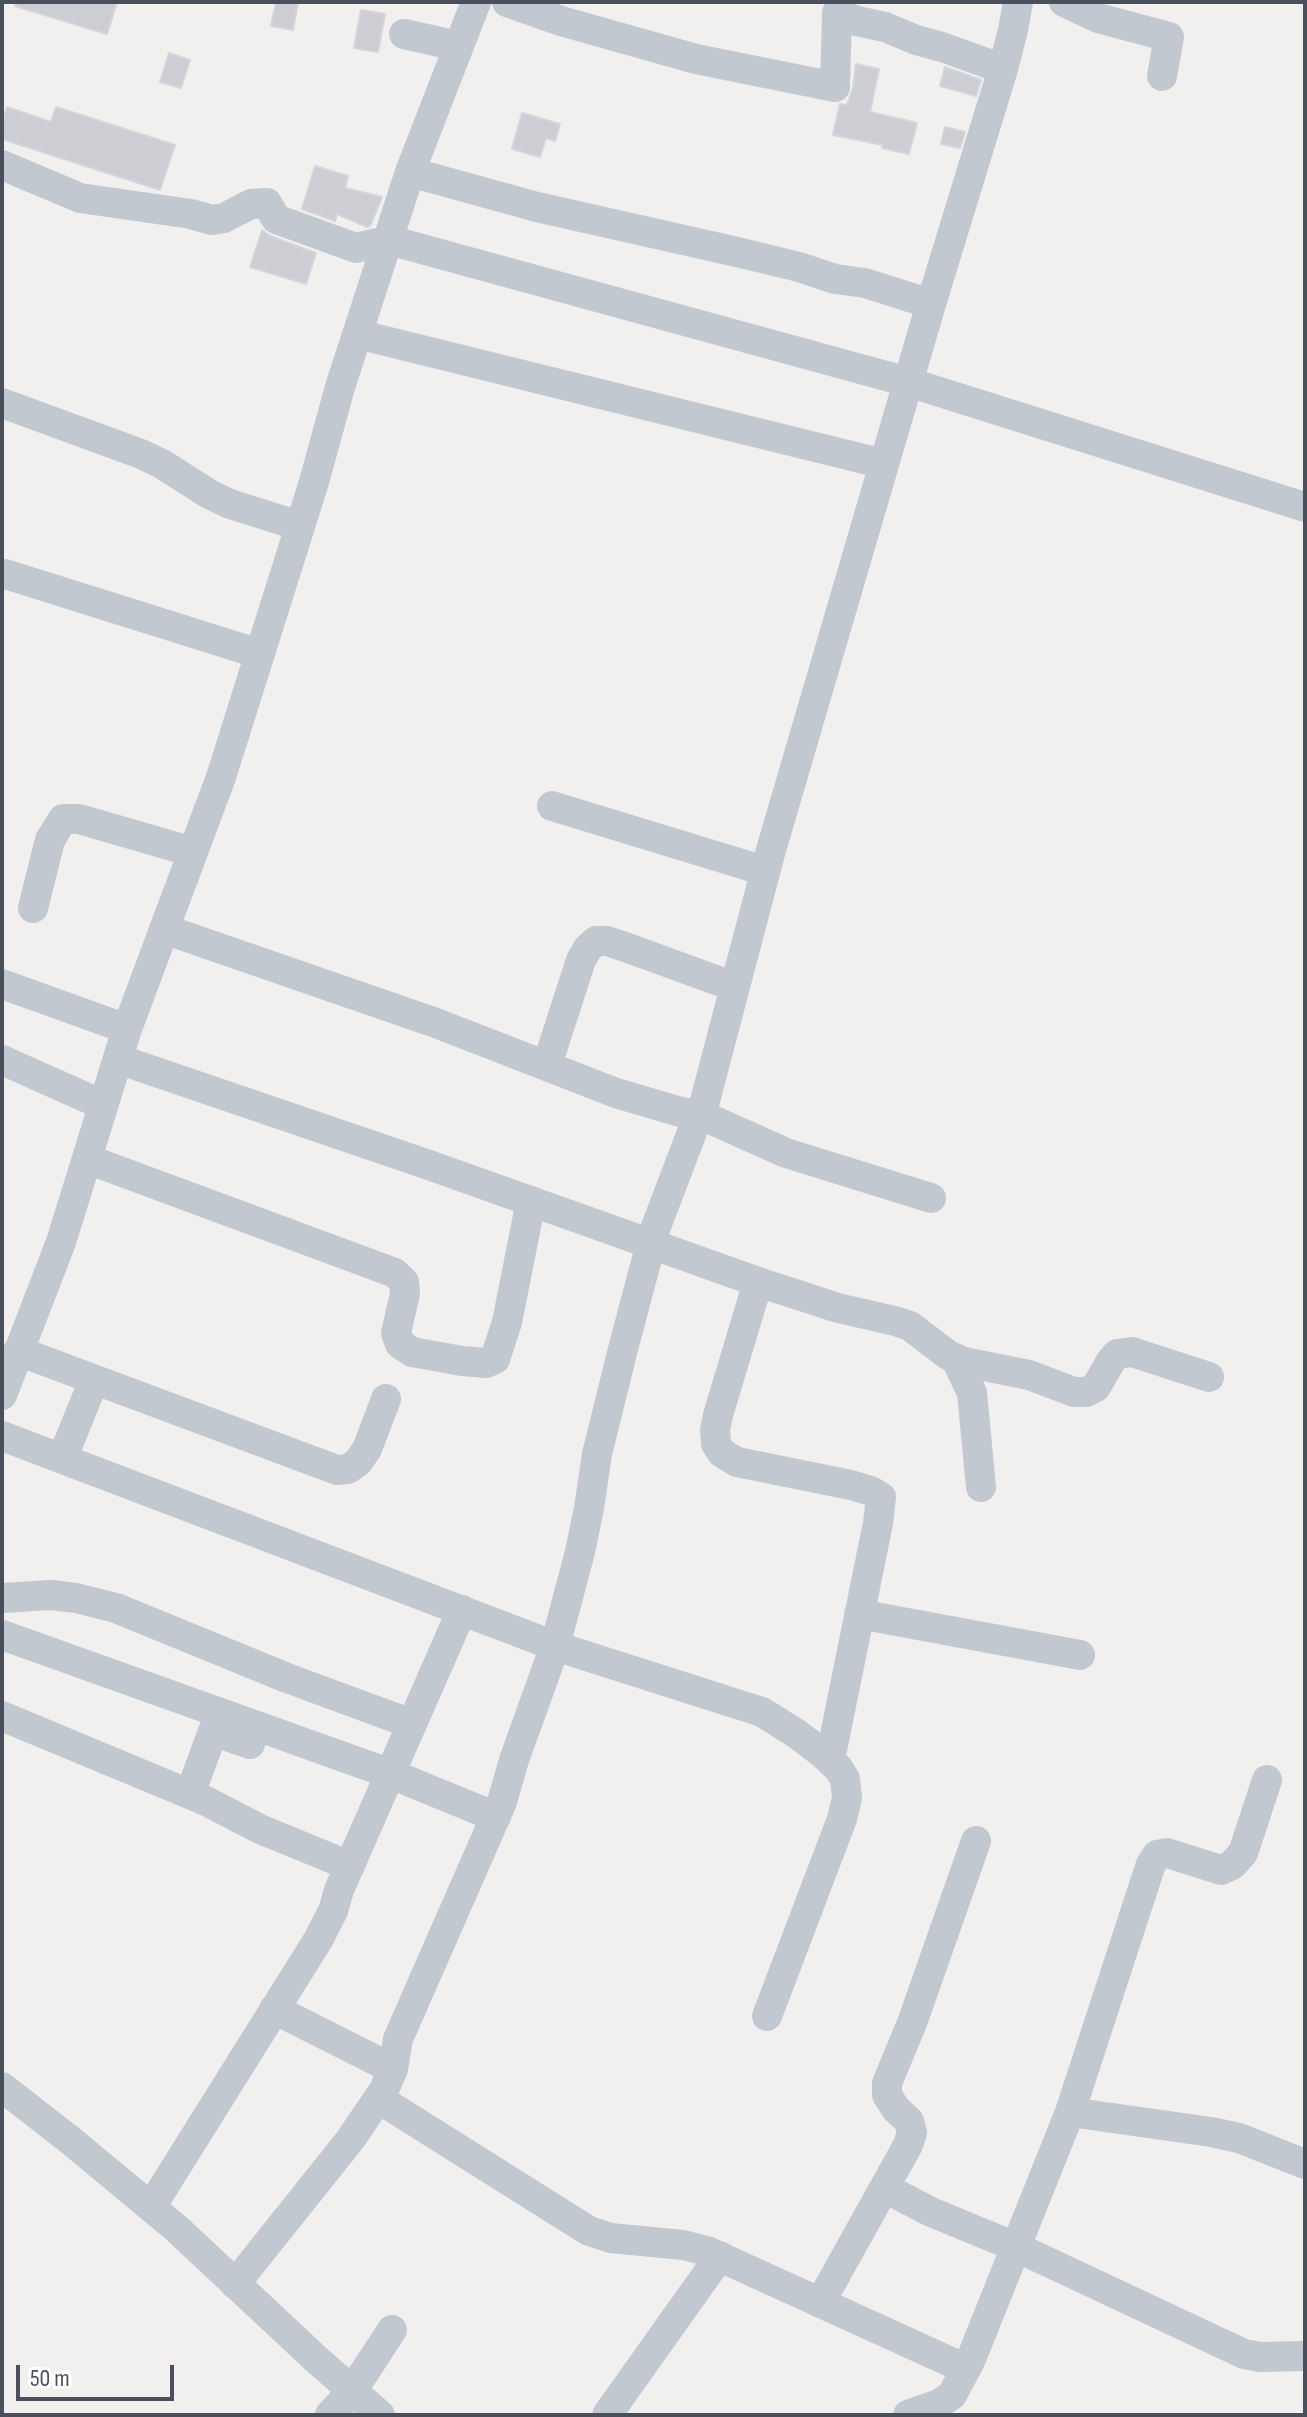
<!DOCTYPE html>
<html>
<head>
<meta charset="utf-8">
<style>
  body { margin:0 }
  #map { position:relative; width:1307px; height:2417px; overflow:hidden; background:#f2f0ef; font-family:"Sofia Sans Condensed",sans-serif }
  canvas { display:block }
  .frame { position:absolute; inset:0; border:4px solid #49505b; pointer-events:none }
  .scale { position:absolute; left:16px; top:2365px; width:158px; height:36px; box-sizing:border-box; border:4px solid #49505b; border-top:0; padding-left:10px; font-size:24px; line-height:28px; white-space:nowrap; color:#49505b; -webkit-text-stroke:6px #fff; paint-order:stroke }
</style>
</head>
<body>
<div id="map">
<canvas width="1307" height="2417"></canvas>
<div class="frame"></div>
<div class="scale">50 m</div>
</div>
<script>
const g = document.querySelector('canvas').getContext('2d');
g.lineJoin = 'round';
function fill(path, color) {
  g.fillStyle = color;
  g.fill(path, 'evenodd');
}
function shape(rows) {
  const path = new Path2D();
  for (const r of rows) {
    path.moveTo(r[0], r[1]);
    for (let i = 2; i < r.length; i += 2) path.lineTo(r[i], r[i + 1]);
  }
  return path;
}
function stroke(path, color, width, dash) {
  g.strokeStyle = color;
  g.lineWidth = width;
  g.lineCap = dash ? 'butt' : 'round';
  g.setLineDash(dash || []);
  g.stroke(path);
}
const building = shape([
  [15,2,117,2,107,34,15,6,15,2],
  [276,2,298,2,293,30,271,26,276,2],
  [361,10,385,14,378,52,354,48,361,10],
  [169,53,190,60,181,88,160,82,169,53],
  [856,64,879,69,870,112,917,123,909,154,882,148,883,145,833,135,840,104,847,105,853,88,856,64],
  [945,67,981,80,976,96,940,86,945,67],
  [7,107,51,122,56,107,175,145,160,190,2,139,2,122,7,107],
  [522,113,560,124,555,141,546,138,540,157,512,149,522,113],
  [945,127,965,132,960,148,941,144,945,127],
  [315,166,348,176,345,188,382,197,370,226,367,227,337,214,335,221,302,209,315,166],
  [262,230,270,236,316,253,306,284,250,267,262,230]
]);
const minor = shape([
  [507,2,561,21,696,59,835,87,837,13,857,21,885,27,916,40,942,47,1003,69],
  [1064,2,1098,18,1169,37,1162,76],
  [404,34,458,46],
  [2,165,80,198,191,214,212,220,224,218,251,204,267,203,276,219,356,248,389,240,908,382,1305,507],
  [410,172,537,207,737,252,799,267,835,279,865,283,931,304],
  [357,334,884,464],
  [2,403,141,454,162,464,209,494,230,504,300,526],
  [2,575,5,574,260,654],
  [552,806,765,871],
  [33,908,50,840,63,819,79,819,193,852],
  [164,929,436,1023,616,1093,677,1111,708,1118,786,1153,931,1198],
  [2,984,127,1029],
  [118,1059,426,1164,758,1282,838,1308,895,1321,910,1326,948,1355,964,1362,1029,1375,1074,1392,1086,1392,1096,1387,1111,1361,1117,1354,1132,1352,1209,1377],
  [2,1060,103,1105],
  [547,1065,581,960,588,948,596,941,607,941,628,948,735,987],
  [701,1116,771,850,931,304,1003,69,1013,30,1018,2],
  [87,1159,395,1273,404,1282,405,1294,396,1333,400,1344,412,1352,462,1361,486,1363,495,1359,507,1322,531,1201],
  [758,1282,718,1415,715,1430,716,1444,722,1453,737,1462,851,1485,871,1491,881,1497,878,1523,830,1760],
  [18,1351,337,1470,348,1469,358,1462,367,1449,386,1399],
  [956,1359,972,1393,981,1487],
  [2,1395,61,1242,127,1029,221,777,314,482,340,387,410,172,476,2],
  [2,1436,555,1646,762,1712,797,1734,822,1753,839,1769,845,1779,847,1798,842,1819,767,2016],
  [62,1459,94,1380],
  [2,1598,51,1595,76,1598,116,1608,287,1678,412,1724],
  [859,1614,1080,1655],
  [2,1635,391,1774,496,1817],
  [2,1716,206,1801,260,1829,350,1866],
  [190,1794,213,1731,250,1744],
  [274,2009,393,2069],
  [2,2087,70,2140,176,2228,316,2359,380,2415],
  [379,2099,589,2231,611,2238,683,2245,707,2251,966,2369],
  [1070,2112,1211,2132,1239,2138,1305,2164],
  [885,2188,931,2212,1016,2247,1244,2354,1260,2357,1305,2356],
  [151,2207,318,1940,333,1911,339,1890,462,1610],
  [235,2284,350,2140,384,2090,393,2069,398,2039,502,1802,514,1760,555,1646,580,1552,589,1508,597,1454,623,1349,654,1232,695,1124,693,1113],
  [820,2303,908,2145,912,2133,909,2121,896,2109,887,2095,887,2083,912,2023,976,1841],
  [330,2415,352,2391,392,2330],
  [607,2415,720,2256],
  [908,2415,939,2404,952,2395,971,2359,1070,2112,1151,1864,1157,1855,1167,1853,1221,1870,1232,1865,1243,1853,1267,1780]
]);
fill(building, '#ccced3');
stroke(building, '#d4d5da', 2);
stroke(minor, '#c1c8d0', 30);
</script>
</body>
</html>
